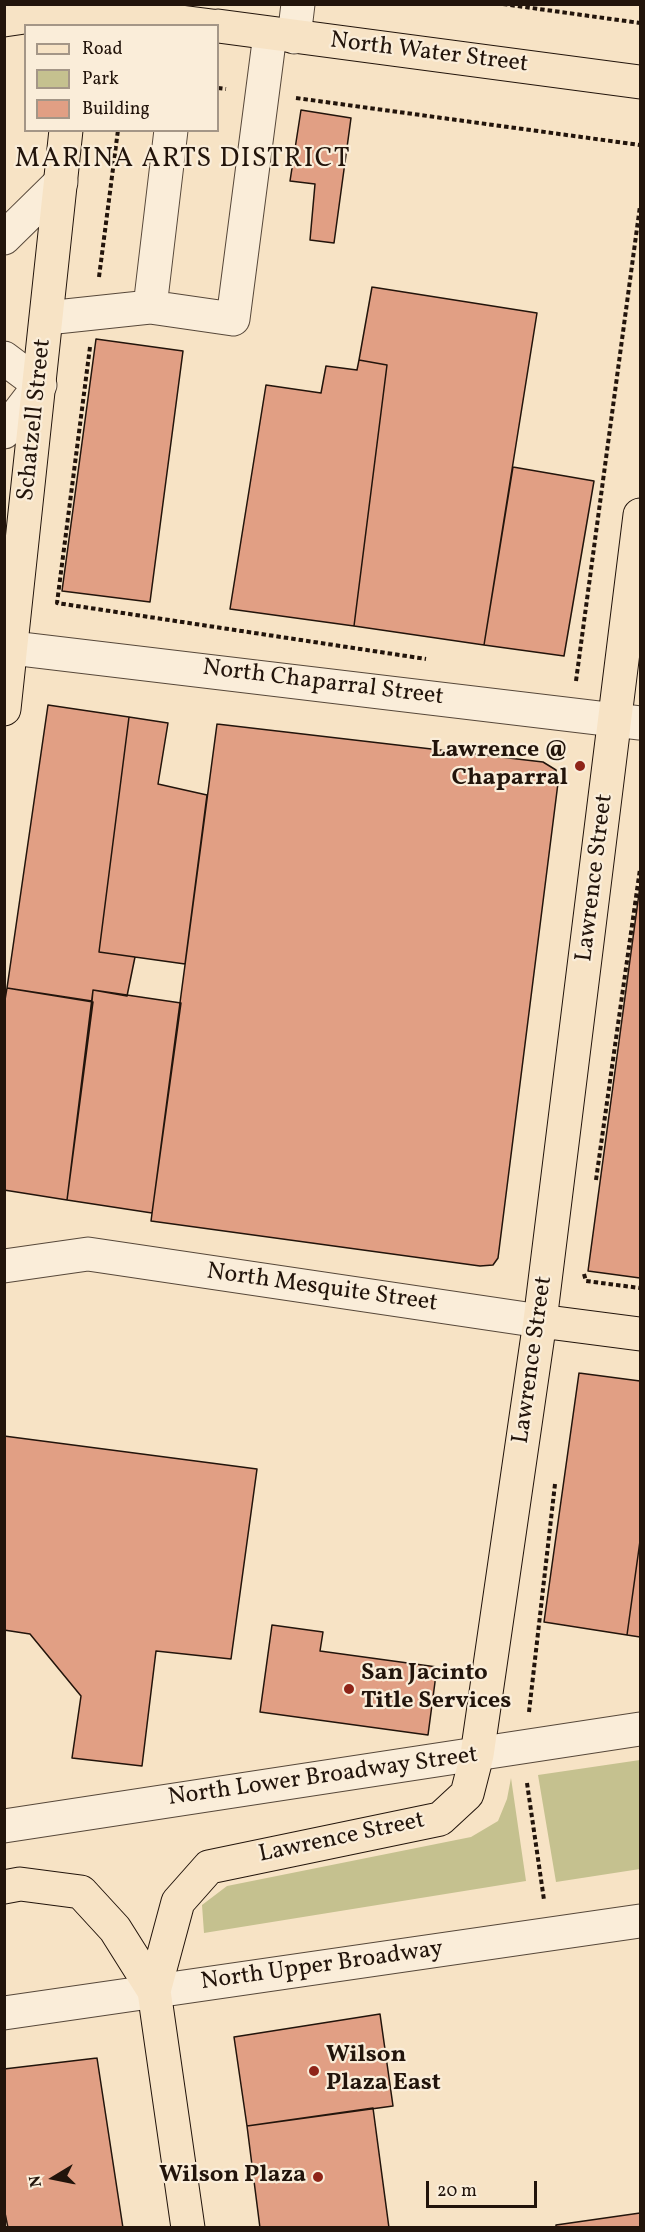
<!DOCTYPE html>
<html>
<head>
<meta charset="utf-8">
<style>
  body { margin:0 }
  #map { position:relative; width:645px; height:2232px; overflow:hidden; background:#f7e3c5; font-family:Vollkorn,serif }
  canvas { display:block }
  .frame { position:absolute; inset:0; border:6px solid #22140b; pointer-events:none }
  .legend { position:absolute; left:24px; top:24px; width:195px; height:108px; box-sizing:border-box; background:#faedd9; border:2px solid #a49687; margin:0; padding:8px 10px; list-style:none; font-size:18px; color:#22140b }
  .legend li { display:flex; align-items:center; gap:12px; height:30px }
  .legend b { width:30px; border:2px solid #a49687 }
  .north { position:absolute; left:24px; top:2148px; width:60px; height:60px; -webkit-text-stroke:4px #faedd9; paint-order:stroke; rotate:260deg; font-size:16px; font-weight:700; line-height:24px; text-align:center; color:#22140b }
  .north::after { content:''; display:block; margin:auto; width:21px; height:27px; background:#22140b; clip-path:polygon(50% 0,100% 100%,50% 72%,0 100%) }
  .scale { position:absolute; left:426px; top:2181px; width:111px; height:27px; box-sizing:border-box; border:3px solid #22140b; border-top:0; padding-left:8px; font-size:18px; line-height:21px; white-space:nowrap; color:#22140b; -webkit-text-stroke:4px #faedd9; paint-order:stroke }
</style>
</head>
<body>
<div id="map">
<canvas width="645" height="2232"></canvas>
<div class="frame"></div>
<ul class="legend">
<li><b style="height:8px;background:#f7e3c5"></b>Road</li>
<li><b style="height:16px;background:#c5c18f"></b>Park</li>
<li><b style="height:16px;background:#e19f84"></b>Building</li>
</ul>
<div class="north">N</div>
<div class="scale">20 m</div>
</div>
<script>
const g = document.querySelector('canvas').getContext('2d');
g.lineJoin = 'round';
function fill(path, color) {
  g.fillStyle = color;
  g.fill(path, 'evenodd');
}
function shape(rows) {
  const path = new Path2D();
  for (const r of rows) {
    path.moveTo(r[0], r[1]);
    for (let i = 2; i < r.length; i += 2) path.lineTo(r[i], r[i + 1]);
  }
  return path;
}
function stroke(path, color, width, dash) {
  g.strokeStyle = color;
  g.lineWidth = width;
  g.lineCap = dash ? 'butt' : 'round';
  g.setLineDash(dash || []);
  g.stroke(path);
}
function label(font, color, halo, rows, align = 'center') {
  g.font = font + ' Vollkorn,serif';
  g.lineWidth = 4.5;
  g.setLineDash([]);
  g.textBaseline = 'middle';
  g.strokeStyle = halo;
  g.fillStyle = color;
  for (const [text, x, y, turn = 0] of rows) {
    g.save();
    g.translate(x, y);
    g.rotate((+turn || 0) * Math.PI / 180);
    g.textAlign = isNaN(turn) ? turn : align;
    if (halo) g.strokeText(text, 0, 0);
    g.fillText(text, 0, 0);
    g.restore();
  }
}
const green = shape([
  [640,1760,640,1869,556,1882,538,1775],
  [511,1778,526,1881,204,1933,202,1905,227,1886,471,1837,498,1821,507,1799]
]);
const building = shape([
  [301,110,351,118,334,243,310,240,315,184,290,181,301,110],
  [372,287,537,313,484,645,354,626,387,365,359,360,372,287],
  [96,339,183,351,150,602,62,591,96,339],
  [359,360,387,365,354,626,230,609,266,385,321,393,326,366,357,370,359,360],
  [513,467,594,481,564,656,484,645,513,467],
  [48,705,129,717,99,952,135,957,127,996,93,990,92,1001,7,988,48,705],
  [129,717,168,723,158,784,207,795,185,964,99,952,129,717],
  [217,724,543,762,556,770,558,783,498,1258,493,1265,480,1266,151,1221,217,724],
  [640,886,640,1278,588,1271,640,886],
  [7,988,93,1002,67,1200,4,1190,4,1006,7,988],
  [93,990,181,1003,152,1213,67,1200,93,990],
  [579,1373,640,1381,640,1541,627,1635,544,1622,579,1373],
  [4,1436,257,1469,231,1659,156,1651,142,1766,72,1758,81,1696,30,1634,4,1630,4,1436],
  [640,1541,640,1637,627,1635,640,1541],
  [272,1625,323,1632,320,1651,437,1667,428,1735,260,1712,272,1625],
  [380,2014,393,2106,247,2126,234,2037,380,2014],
  [97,2058,123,2228,8,2228,4,2208,4,2069,97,2058],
  [373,2108,389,2228,260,2228,247,2126,373,2108],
  [640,2213,640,2228,556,2228,556,2225,640,2213]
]);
const path = shape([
  [503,4,640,23],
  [218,88,226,89],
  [296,98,640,145],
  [99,277,118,130],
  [90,347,57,603,426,659],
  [576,681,640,206],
  [596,1180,640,869],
  [584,1274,586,1281,640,1288],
  [529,1712,555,1484],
  [527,1783,544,1900]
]);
const minor = shape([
  [294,37,298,4],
  [171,130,150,307,233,319,270,34],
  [4,238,61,182],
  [47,318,150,307],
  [4,358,40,385,4,432],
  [4,647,640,723],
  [4,1266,88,1254,540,1321],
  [4,1826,640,1729],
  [4,2013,640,1921]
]);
const major = shape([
  [4,20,79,9,212,26],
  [218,26,640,82],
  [4,709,66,130],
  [540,1321,640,1334],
  [4,1887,20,1884,81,1892,115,1929,154,1991],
  [188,2228,154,1991,178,1902,209,1867,440,1819,467,1794,477,1755,540,1321,640,515]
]);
const markers = [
  [580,766,6,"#8f2418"],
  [349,1689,6,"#8f2418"],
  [314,2071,6,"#8f2418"],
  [318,2177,6,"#8f2418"]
];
const streetNames = [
  ["North Water Street",429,54,7],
  ["Schatzell Street",36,420,-84],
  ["North Chaparral Street",323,684,7],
  ["Lawrence Street",596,878,-83],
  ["North Mesquite Street",322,1289,8],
  ["Lawrence Street",534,1360,-82],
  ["North Lower Broadway Street",323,1778,-8],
  ["Lawrence Street",342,1839,-12],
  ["North Upper Broadway",322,1967,-8]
];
const poiNames = [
  ["Lawrence @",568,752],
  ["Chaparral",568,780],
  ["San Jacinto",361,1675,"left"],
  ["Title Services",361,1703,"left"],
  ["Wilson",326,2057,"left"],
  ["Plaza East",326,2085,"left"],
  ["Wilson Plaza",306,2177]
];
const quarterNames = [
  ["MARINA ARTS DISTRICT",183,161]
];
fill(green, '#c5c18f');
fill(building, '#e19f84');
stroke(building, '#22140b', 1.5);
stroke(minor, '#57483a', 35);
stroke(major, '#22140b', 35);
stroke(path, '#22140b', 4, [4.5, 3]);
stroke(minor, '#faedd9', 33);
stroke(major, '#f7e3c5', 33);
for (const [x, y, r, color] of markers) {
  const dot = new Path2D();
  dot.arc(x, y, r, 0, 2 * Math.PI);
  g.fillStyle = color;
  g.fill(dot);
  stroke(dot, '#faedd9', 2);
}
label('24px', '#22140b', '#faedd9', streetNames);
label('bold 24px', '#22140b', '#faedd9', poiNames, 'right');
g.letterSpacing = '1.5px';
label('27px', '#22140b', '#faedd9', quarterNames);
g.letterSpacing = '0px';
</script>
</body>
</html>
